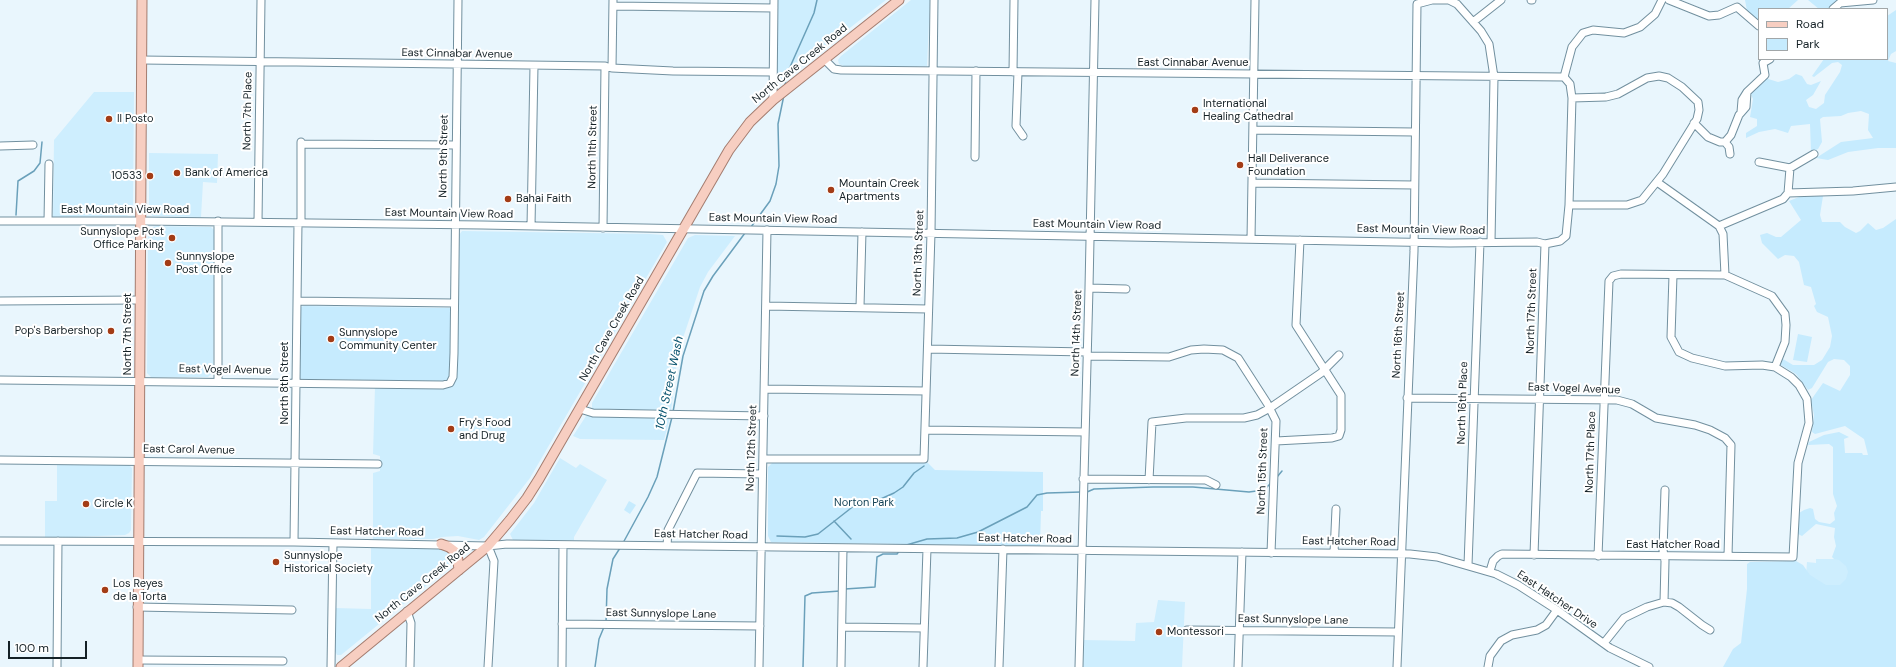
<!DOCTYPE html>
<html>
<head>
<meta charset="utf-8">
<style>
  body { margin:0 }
  #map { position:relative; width:1896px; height:667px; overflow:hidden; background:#e9f6fd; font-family:"DM Sans",sans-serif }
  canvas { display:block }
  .legend { position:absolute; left:1758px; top:8px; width:130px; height:52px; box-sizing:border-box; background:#fff; border:1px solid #a1a6a8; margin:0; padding:5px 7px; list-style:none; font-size:12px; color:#152126 }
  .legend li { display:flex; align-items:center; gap:8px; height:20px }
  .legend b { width:20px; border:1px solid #a1a6a8 }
  .scale { position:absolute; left:8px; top:641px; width:79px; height:18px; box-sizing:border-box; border:2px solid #152126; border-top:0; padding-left:5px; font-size:12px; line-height:14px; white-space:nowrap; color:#152126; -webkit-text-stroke:3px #fff; paint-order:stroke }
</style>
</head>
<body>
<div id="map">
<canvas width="1896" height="667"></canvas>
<ul class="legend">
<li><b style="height:5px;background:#f7cec1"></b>Road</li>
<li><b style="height:11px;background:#c6ebfe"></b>Park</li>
</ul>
<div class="scale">100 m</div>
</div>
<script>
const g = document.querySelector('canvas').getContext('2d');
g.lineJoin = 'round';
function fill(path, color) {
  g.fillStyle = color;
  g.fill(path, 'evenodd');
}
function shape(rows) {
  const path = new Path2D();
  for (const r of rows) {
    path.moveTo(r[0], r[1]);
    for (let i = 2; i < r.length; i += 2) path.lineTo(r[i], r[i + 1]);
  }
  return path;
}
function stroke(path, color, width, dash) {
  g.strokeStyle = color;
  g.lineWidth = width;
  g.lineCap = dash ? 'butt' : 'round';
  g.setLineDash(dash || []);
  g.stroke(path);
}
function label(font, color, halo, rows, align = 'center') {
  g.font = font + ' "DM Sans",sans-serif';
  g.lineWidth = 4;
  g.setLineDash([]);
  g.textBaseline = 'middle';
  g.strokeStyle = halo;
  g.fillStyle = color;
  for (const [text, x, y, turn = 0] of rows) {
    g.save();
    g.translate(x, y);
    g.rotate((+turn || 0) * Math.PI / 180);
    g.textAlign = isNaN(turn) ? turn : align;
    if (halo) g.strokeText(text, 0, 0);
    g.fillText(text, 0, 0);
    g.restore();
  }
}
const built = shape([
  [778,0,886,0,781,81,778,80,776,76],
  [911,0,930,0,927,66,844,66,839,64,838,60,841,56],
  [94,92,134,92,133,211,127,216,53,217,54,140],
  [149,153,218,154,217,183,203,182,201,217,153,216,149,213],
  [156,226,211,227,214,230,213,372,208,377,151,377,147,373,148,232,149,228],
  [462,231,650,234,663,235,667,242,530,478,484,537,479,540,458,536,442,537,433,539,373,539,373,473,380,471,380,456,373,454,375,387,444,389,453,384,456,375,459,235],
  [695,235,735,236,708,272,700,287,678,353,671,411,592,409,592,403,688,238],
  [586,416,589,416,670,418,664,440,580,439,573,436],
  [560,458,576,468,580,464,607,480,574,537,574,540,513,540,510,534,534,503],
  [57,464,129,465,132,468,131,530,129,533,125,535,45,538,45,501,57,501],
  [371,548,448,548,453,552,454,563,341,655,337,655,335,651,335,608,371,609],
  [1816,559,1853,559,1852,588,1805,588,1807,562,1816,563],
  [1158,600,1185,602,1182,667,1083,667,1084,640,1135,641,1136,623,1154,622]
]);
const green = shape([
  [1745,0,1798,0,1788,9,1759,9,1759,22,1747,11],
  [1808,0,1837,0,1828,9,1819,9],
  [1896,10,1896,51,1891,54,1888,61,1896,63,1896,148,1878,148,1848,152,1828,160,1816,158,1841,142,1873,138,1868,130,1869,114,1861,111,1848,113,1841,116,1823,117,1820,119,1822,142,1818,149,1811,152,1810,124,1791,126,1788,133,1775,129,1759,132,1746,138,1746,133,1757,126,1757,119,1750,117,1753,99,1750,92,1765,78,1778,82,1789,79,1796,74,1802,76,1807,84,1811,85,1821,81,1813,95,1806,100,1809,107,1816,109,1824,103,1825,95,1840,72,1842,65,1838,62,1832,63,1814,77,1812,76,1824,59,1887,59,1887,16],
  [1804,195,1823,196,1820,215,1822,222,1840,222,1845,227,1856,233,1860,231,1868,223,1876,230,1883,228,1896,219,1896,667,1723,667,1733,649,1741,643,1747,589,1747,564,1750,562,1796,561,1803,565,1810,575,1826,585,1840,585,1846,579,1848,572,1846,566,1839,560,1834,559,1832,557,1836,546,1834,537,1835,528,1816,524,1802,536,1798,534,1799,513,1804,510,1810,508,1813,509,1815,519,1819,522,1830,524,1835,520,1834,513,1837,506,1833,494,1833,447,1829,444,1808,445,1809,442,1824,435,1839,432,1849,437,1844,439,1845,453,1862,453,1863,455,1868,455,1864,439,1845,426,1815,434,1812,432,1814,415,1811,400,1823,383,1840,391,1850,375,1850,366,1844,360,1834,359,1828,362,1812,388,1808,390,1796,374,1781,365,1781,361,1783,359,1793,365,1814,365,1822,360,1830,347,1832,336,1828,317,1817,312,1814,306,1816,304,1811,287,1804,285,1799,262,1794,256,1785,255,1778,259,1762,243,1760,235,1767,233,1776,237,1781,237,1801,220,1789,201],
  [304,306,450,308,452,311,451,376,445,381,301,379,299,377,300,307],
  [1798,334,1812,337,1807,362,1793,360],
  [773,462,928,463,935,470,1043,472,1043,511,1041,511,1040,546,771,542,768,536,768,467],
  [629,501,636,505,630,514,624,510]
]);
const stream = shape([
  [785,86,786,76,814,13,817,0],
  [16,215,18,181,34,171,40,163,42,142],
  [751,227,770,201,776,184,779,166,778,124,784,95],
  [673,412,683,356,704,291,713,276,745,233],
  [1277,477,1282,471],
  [1087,492,1094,489,1153,487,1193,487,1249,492,1264,490,1271,483],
  [834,521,851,539],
  [777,536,805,537,818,534,855,505,874,502,894,493,903,487,914,473,924,466],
  [623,543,648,497,657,477,672,417],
  [903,546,927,539,957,538,978,532,1027,507,1037,495,1047,493,1081,492],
  [845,589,875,587,877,557,883,554,897,554,900,550],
  [606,622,607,589,613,559,620,548],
  [595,667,599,639,604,627],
  [803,667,805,596,812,593,840,591]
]);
const minor = shape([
  [1531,0,1532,0],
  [1669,0,1709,16,1719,15,1737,7,1759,26],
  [613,6,774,8],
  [1833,9,1840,3,1873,0],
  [1473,22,1501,0],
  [824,59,834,69,841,70,1564,77,1570,84,1572,98,1569,205,1566,236,1560,241,1545,244,1534,555],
  [142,60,605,66,612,68,673,71,772,72],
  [612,68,613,0],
  [1013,72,1014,0],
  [1018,72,1016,126,1023,136],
  [1564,77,1572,47,1583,33,1593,30,1624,33,1640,27,1655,14,1662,0],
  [773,100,774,0],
  [1741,112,1742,100,1747,92],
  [1694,123,1708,137,1720,142,1725,142,1731,135,1739,115,1746,107,1747,92,1765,75,1763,63,1770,59],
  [1254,130,1414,132],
  [1725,142,1729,147,1730,154],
  [301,144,456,145],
  [0,146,33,145],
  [975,157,976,71],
  [1759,162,1790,168,1814,154],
  [1657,182,1719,226,1723,234,1725,275],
  [1253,183,1414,185],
  [1788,193,1790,168],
  [1569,205,1627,205,1642,200,1663,174,1697,119,1699,110,1698,102,1682,87,1668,78,1659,76,1647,78,1618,94,1606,97,1572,98],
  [0,221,141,221,482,225,1450,243,1537,242,1545,244],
  [48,221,49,164],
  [258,222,261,0],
  [301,223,301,142],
  [531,226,534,66],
  [1719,226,1783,199,1788,193,1853,191,1896,187],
  [603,228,605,66],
  [1251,239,1255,0],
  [1725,275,1772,296,1785,314,1786,325,1785,342,1775,367],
  [1089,288,1126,289],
  [0,301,139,300],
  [297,301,454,303],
  [766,306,928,309],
  [860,307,862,232],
  [928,349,1087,352],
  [1087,356,1169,357,1191,350,1204,349,1223,350,1238,358,1267,403,1276,421,1271,553],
  [0,380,443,385,450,383,453,377,454,353,458,0],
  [218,382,218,221],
  [765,389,926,391],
  [1407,398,1617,400,1632,404,1656,418,1695,425,1710,430,1725,438,1731,445,1728,556],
  [580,409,593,413,764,416],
  [925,430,1085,432],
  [1276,441,1332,438,1339,436,1341,430,1341,395,1296,325,1300,240],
  [763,459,924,459,931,233,934,0],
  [0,460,378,464],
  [1083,479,1206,480,1216,485],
  [1149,480,1152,422,1186,418,1244,418,1257,415,1270,408,1321,373,1339,355],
  [0,541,294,542,488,546,507,544,1410,554,1437,557,1496,574,1518,585,1557,610,1610,648,1649,667],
  [294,542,298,223],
  [488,546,494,561,488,667],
  [667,546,668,530,697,473,762,474],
  [1334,553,1336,509],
  [1598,556,1609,281,1613,276,1621,274,1725,275],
  [1468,565,1480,242],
  [1490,571,1493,561,1498,556,1502,554,1793,557,1798,463,1809,423,1807,399,1799,385,1791,377,1775,367,1762,365,1725,366,1692,358,1679,352,1671,337,1673,275],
  [1664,602,1665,561,1663,550,1665,490],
  [137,607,292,610],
  [407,611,411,623,410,667],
  [562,624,760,626],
  [842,627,924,628],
  [1187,630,1398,632],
  [1604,643,1624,618,1647,607,1664,602,1672,603,1679,607,1702,625,1710,630],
  [138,660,283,661],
  [57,667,58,541],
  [331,667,333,543],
  [562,667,563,545],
  [759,667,767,230],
  [841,667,843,548],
  [923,667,927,549],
  [999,667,1003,549],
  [1079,667,1089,288,1095,0],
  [1238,667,1242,552],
  [1397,667,1414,251,1417,4,1432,0,1449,0,1457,4,1481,31,1489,44,1494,77,1491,242],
  [1488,667,1490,656,1501,641,1512,635,1537,630,1546,625,1557,610]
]);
const major = shape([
  [441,544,449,547,457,553,459,570],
  [138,667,142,0],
  [341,667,488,546,510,520,527,498,539,479,729,150,750,122,773,100,899,0]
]);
const markers = [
  [1195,110,4,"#a33c16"],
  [109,119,4,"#a33c16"],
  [1240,165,4,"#a33c16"],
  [177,173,4,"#a33c16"],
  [150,176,4,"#a33c16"],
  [831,190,4,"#a33c16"],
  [508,199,4,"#a33c16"],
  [172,238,4,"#a33c16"],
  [168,263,4,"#a33c16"],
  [111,331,4,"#a33c16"],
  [331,339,4,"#a33c16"],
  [451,429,4,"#a33c16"],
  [86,504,4,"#a33c16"],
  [276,562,4,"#a33c16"],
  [105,590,4,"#a33c16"],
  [1159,632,4,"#a33c16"]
];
const streetNames = [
  ["East Cinnabar Avenue",457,54,1],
  ["East Cinnabar Avenue",1193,63],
  ["North Cave Creek Road",800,64,-39],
  ["North 7th Place",248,111,-89],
  ["North 11th Street",593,147,-89],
  ["North 9th Street",444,156,-89],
  ["East Mountain View Road",125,210],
  ["East Mountain View Road",449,214,1],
  ["East Mountain View Road",773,219,1],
  ["East Mountain View Road",1097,225,1],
  ["East Mountain View Road",1421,230,1],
  ["North 13th Street",919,253,-88],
  ["North 17th Street",1532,311,-88],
  ["North Cave Creek Road",612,329,-60],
  ["North 14th Street",1077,333,-88],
  ["North 7th Street",128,334,-90],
  ["North 16th Street",1399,335,-87],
  ["East Vogel Avenue",225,370,1],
  ["North 8th Street",285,383,-90],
  ["East Vogel Avenue",1574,389,2],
  ["North 16th Place",1463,403,-88],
  ["North 12th Street",752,448,-88],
  ["East Carol Avenue",189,450,1],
  ["North 17th Place",1591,452,-88],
  ["North 15th Street",1263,471,-88],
  ["East Hatcher Road",377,532,1],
  ["East Hatcher Road",701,535,1],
  ["East Hatcher Road",1025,539,1],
  ["East Hatcher Road",1349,542,1],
  ["East Hatcher Road",1673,545],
  ["North Cave Creek Road",423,583,-39],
  ["East Hatcher Drive",1557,600,34],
  ["East Sunnyslope Lane",661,614,1],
  ["East Sunnyslope Lane",1293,620,1]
];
const poiNames = [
  ["International",1203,104],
  ["Healing Cathedral",1203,117],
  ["Il Posto",117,119],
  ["Hall Deliverance",1248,159],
  ["Foundation",1248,172],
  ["Bank of America",185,173],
  ["10533",142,176,"right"],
  ["Mountain Creek",839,184],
  ["Apartments",839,197],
  ["Bahai Faith",516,199],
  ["Sunnyslope Post",164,232,"right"],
  ["Office Parking",164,245,"right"],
  ["Sunnyslope",176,257],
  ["Post Office",176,270],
  ["Pop's Barbershop",103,331,"right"],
  ["Sunnyslope",339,333],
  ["Community Center",339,346],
  ["Fry's Food",459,423],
  ["and Drug",459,436],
  ["Circle K",94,504],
  ["Sunnyslope",284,556],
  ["Historical Society",284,569],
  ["Los Reyes",113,584],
  ["de la Torta",113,597],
  ["Montessori",1167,632]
];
const parkNames = [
  ["Norton Park",864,503]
];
const waterNames = [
  ["10th Street Wash",670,383,-78]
];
fill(built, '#ceeefe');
fill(green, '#c6ebfe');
stroke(stream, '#6aa0ba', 1.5);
stroke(minor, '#72909f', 9);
stroke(major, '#a47d70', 11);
stroke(minor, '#fff', 7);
stroke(major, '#f7cec1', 9);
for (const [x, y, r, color] of markers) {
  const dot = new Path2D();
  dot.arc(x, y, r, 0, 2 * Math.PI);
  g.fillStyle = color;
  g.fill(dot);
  stroke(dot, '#fff', 1.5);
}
label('11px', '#152126', '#fff', streetNames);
label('11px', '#152126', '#fff', poiNames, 'left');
label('11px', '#103f53', '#fff', parkNames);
label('italic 12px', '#08536e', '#fff', waterNames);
</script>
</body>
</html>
